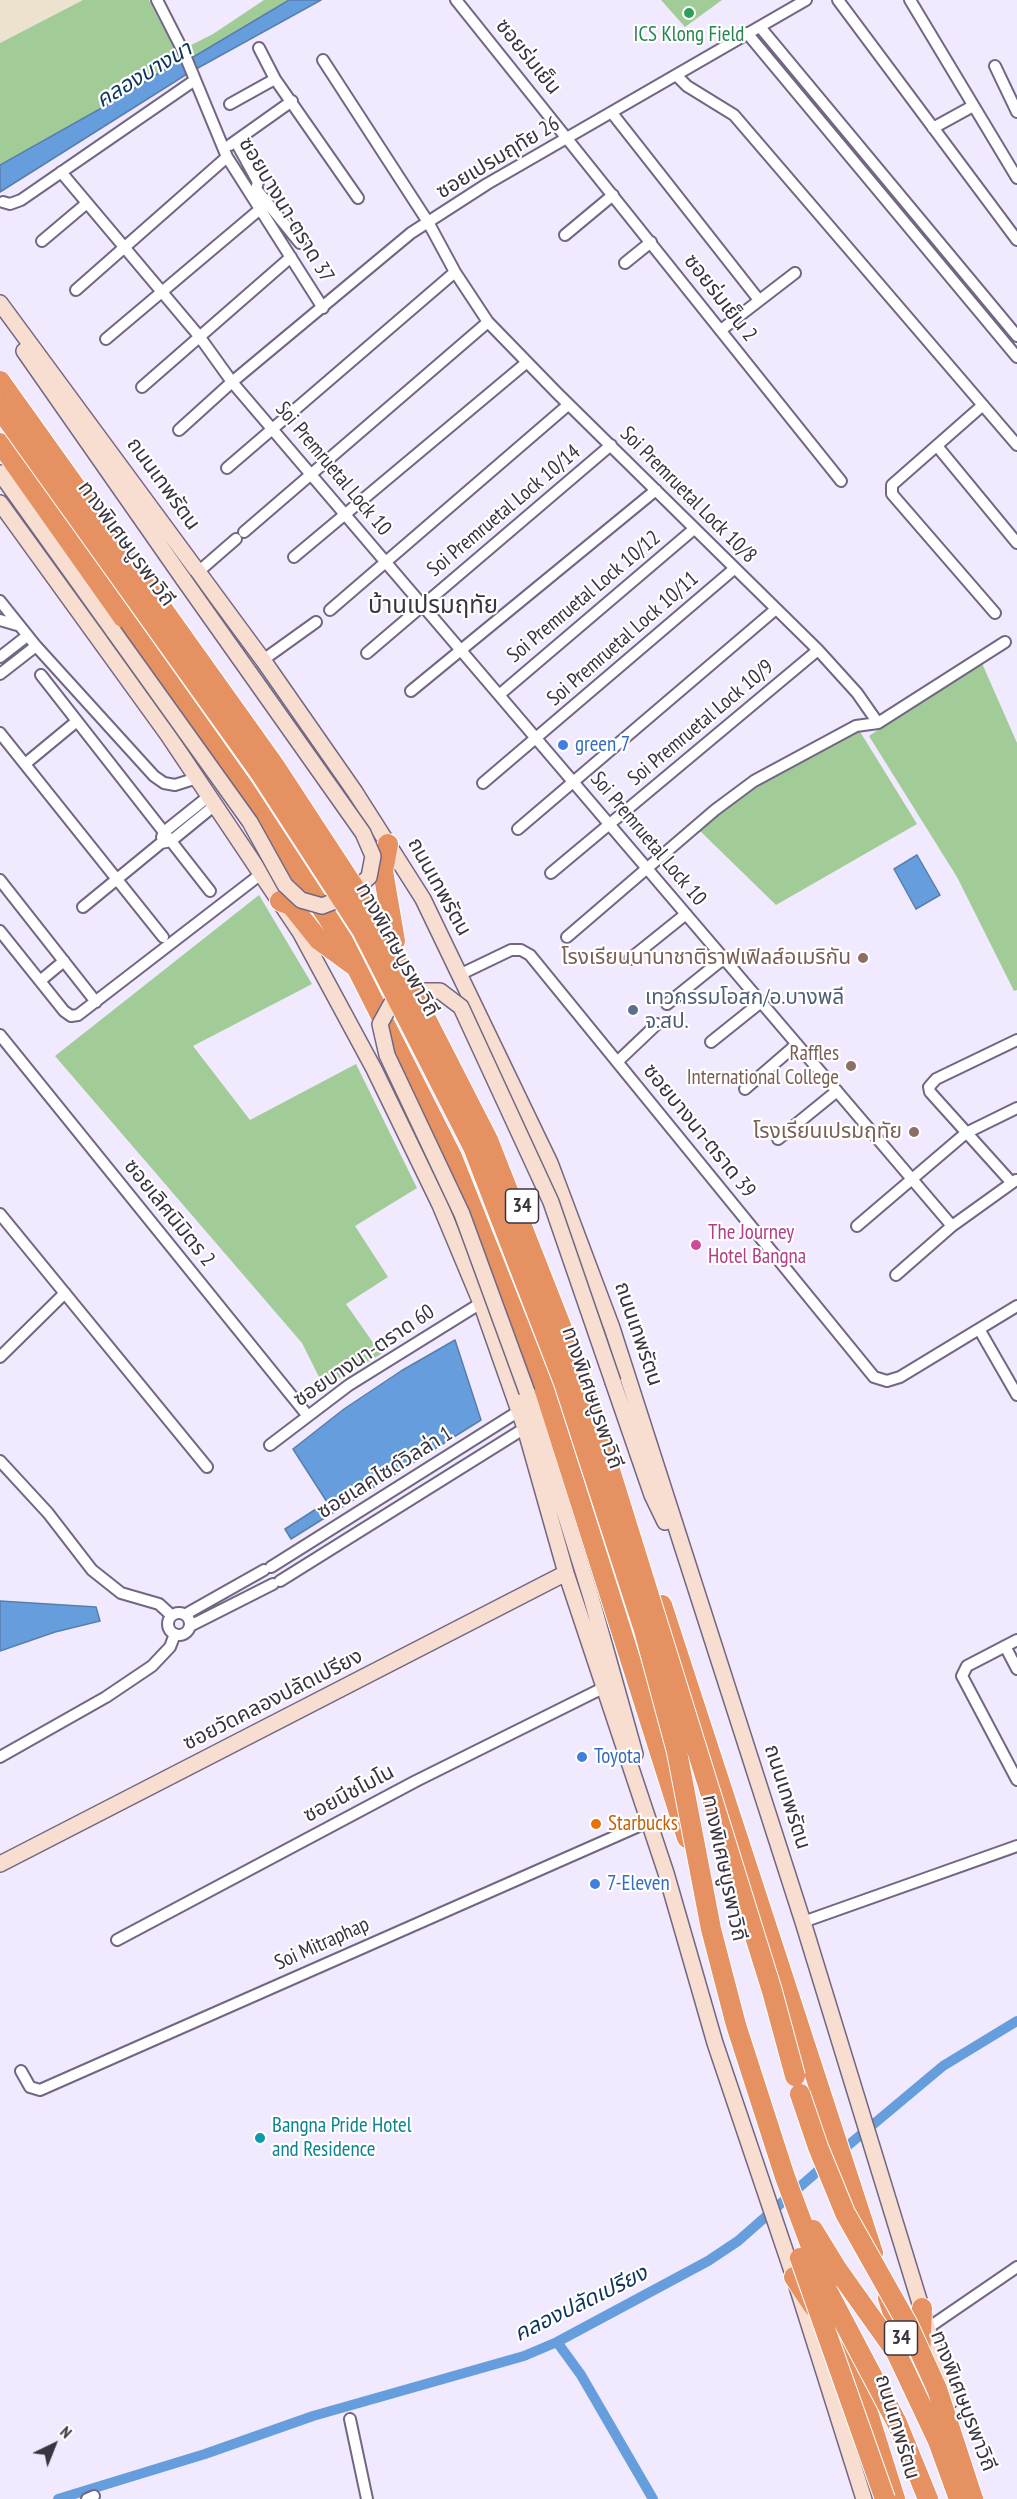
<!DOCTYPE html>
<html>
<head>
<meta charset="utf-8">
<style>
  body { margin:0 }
  #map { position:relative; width:1017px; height:2499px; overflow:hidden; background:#f1e9fd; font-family:"PT Sans Narrow",sans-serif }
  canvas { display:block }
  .north { position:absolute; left:24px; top:2415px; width:60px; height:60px; -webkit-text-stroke:4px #fff; paint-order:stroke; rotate:43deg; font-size:16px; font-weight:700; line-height:24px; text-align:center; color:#393440 }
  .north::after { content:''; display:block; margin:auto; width:21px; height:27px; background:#393440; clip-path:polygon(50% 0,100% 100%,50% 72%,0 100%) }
</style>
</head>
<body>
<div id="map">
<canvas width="1017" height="2499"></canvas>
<div class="north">N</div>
</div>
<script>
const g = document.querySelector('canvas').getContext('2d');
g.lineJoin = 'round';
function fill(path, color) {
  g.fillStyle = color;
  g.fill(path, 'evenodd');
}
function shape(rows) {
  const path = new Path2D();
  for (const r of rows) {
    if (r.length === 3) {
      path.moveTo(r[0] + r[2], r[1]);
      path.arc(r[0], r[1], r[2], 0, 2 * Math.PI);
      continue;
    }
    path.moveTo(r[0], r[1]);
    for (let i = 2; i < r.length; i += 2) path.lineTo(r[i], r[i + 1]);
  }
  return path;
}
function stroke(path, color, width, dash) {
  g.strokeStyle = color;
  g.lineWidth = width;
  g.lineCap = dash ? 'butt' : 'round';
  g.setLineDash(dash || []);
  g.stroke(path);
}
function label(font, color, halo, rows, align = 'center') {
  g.font = font + ' "PT Sans Narrow","Noto Sans Thai",sans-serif';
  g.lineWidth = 4.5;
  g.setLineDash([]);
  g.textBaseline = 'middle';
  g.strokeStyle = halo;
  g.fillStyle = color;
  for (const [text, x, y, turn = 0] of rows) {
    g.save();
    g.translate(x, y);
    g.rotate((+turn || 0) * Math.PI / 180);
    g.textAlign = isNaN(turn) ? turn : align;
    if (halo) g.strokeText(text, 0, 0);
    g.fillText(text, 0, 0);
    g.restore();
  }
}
const commercial = shape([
  [0,0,83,0,0,43]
]);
const green = shape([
  [83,0,149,0,180,60,114,101,0,165,0,43],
  [264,0,289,0,195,56,189,46,213,34],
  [661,0,722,0,685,27],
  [981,661,1017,743,1017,990,1014,991,957,877,869,736],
  [859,730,917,824,776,905,698,829,732,797],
  [259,895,312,984,193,1046,250,1120,356,1064,417,1188,355,1226,388,1277,346,1304,381,1354,324,1387,302,1343,55,1056]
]);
const water = shape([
  [289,0,321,0,187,74,0,192,0,165,114,101,180,60,195,56,289,0],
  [917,855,940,895,916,909,894,869,917,855],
  [455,1340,481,1420,291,1539,285,1529,327,1502,293,1449,344,1409,401,1371,455,1340],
  [0,1601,96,1607,100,1621,55,1632,0,1651,0,1601]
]);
const canal = shape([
  [839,2153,943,2066,1017,2021],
  [557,2342,581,2375,653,2499],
  [58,2499,205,2454,313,2416,524,2356,557,2342,708,2261,738,2241,827,2163]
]);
const street = shape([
  [157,0,184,53,227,157,323,308],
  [456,0,841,481],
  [838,0,1017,240],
  [910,0,1017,178],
  [760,27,1017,336],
  [747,33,1017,357],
  [259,48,275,79,358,198],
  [323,60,428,222,455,272,488,322,557,393,818,650,857,693,878,723],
  [995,66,1017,112],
  [676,75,687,86,734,115,1017,445],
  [230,104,275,79],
  [612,113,759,300],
  [933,128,973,106],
  [236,142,258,182,256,189,300,243],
  [230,145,292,101],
  [61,172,199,336,232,382,952,1226],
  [3,202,10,204,21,200,195,80],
  [565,235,613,195],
  [42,241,87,203],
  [625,263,651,242],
  [76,290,227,157],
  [721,330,795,273],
  [106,339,259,210],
  [142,387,291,257],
  [983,405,892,485,892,494,995,613],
  [179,430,232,382,411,233,487,184,806,0],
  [937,446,1017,543],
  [227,468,455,272],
  [244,532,488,322],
  [294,557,526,363],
  [198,572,236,539],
  [0,601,36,646,154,776,164,783,175,785,197,778],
  [330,610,568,405],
  [0,620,17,625],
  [367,653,611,445],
  [0,657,27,636],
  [263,660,316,622],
  [0,674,36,646],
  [41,675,210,891],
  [411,691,656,490],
  [499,695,694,529],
  [0,733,163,937],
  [25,764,77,721],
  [483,783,734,569],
  [518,829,776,609],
  [162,837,164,832,209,796],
  [551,873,818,650],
  [0,880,96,1002],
  [83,907,161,843,171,841,215,805],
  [0,931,64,1011,71,1016,78,1015,261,874],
  [567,937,715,810,754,781,856,726,878,723,1005,642],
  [630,959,686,914],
  [459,975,511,950,521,950,530,955,874,1377,887,1381,900,1377,1017,1306],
  [40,981,64,961],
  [667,1004,723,959],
  [0,1035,308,1416],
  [711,1042,761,1002],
  [617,1062,657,1024],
  [745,1089,797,1044],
  [778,1139,837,1091],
  [1011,1182,930,1092,929,1087,936,1079,1017,1040],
  [0,1214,207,1467],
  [857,1226,966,1133,1017,1108],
  [896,1275,952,1226,1016,1180],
  [979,1329,1017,1395],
  [0,1357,65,1293],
  [270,1445,349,1385,481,1303],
  [0,1461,48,1513,92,1570,121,1593,159,1604,171,1615],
  [271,1567,519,1411],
  [280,1581,525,1428],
  [179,1624,11],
  [186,1614,264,1570],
  [190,1626,273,1584],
  [1017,1640,967,1666,962,1676,1017,1780],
  [1005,1646,1017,1669],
  [0,1757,106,1697,152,1666,170,1647,175,1634],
  [803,1922,1017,1846],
  [117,1940,416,1781,603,1688],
  [21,2071,30,2087,40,2090,648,1822],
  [928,2328,1017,2267],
  [350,2419,367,2499],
  [87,2499,94,2496]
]);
const secondary = shape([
  [0,303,263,660,355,792,423,899,550,1163,612,1328,803,1922,950,2401],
  [24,351,184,580],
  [0,473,114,632],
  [0,503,168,735,300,932,374,1069,440,1205,481,1303,525,1428,566,1573,666,1873,715,2043,794,2277,864,2499],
  [613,1382,652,1495,665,1522],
  [527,1392,591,1597,635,1754],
  [0,1864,566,1573]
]);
const highway = shape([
  [0,443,243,787,343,941,452,1157,545,1391,687,1838],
  [388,844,383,871,395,941],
  [280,901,291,905,319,940,353,965],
  [662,1605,873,2253],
  [794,2277,814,2307],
  [888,2298,911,2370],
  [841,2327,895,2499],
  [920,2357,922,2308]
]);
const secondaryBridge = shape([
  [114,632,250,822,285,885,301,900,322,906,348,896,369,877,373,856,363,833,184,580],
  [527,1392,462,1214,387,1055,380,1024,391,1004,414,991,440,991,461,1007,551,1202,613,1382]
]);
const highwayBridge = shape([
  [0,381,274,765,376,921,488,1140,581,1377,772,1991,795,2076],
  [0,409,261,774,362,930,473,1147,564,1383,644,1630,677,1752,711,1929,736,2025,785,2177,828,2292,897,2423,928,2499],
  [800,2094,818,2147,845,2213,908,2325,937,2389,973,2499],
  [813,2230,837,2269,896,2352,938,2441,959,2499],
  [800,2258,885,2499]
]);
const markers = [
  [689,13,6,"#2e9e5b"],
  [563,745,6,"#3f7fe0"],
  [863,958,6,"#8d6e63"],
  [633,1010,6,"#5c6f8a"],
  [851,1066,6,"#8d6e63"],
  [914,1132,6,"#8d6e63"],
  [696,1245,6,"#d1479c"],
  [582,1757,6,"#3f7fe0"],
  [596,1824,6,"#e8710a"],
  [595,1884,6,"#3f7fe0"],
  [260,2138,6,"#0f9aa8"]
];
const shields = [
  [522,1206,33],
  [901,2338,33]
];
const shieldNames = [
  ["34",522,1206],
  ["34",901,2338]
];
const leisureNames = [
  ["ICS Klong Field",689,35]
];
const streetNames = [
  ["ซอยร่มเย็น",528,57,51],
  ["ซอยเปรมฤทัย 26",498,158,-31],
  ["ซอยบางนา-ตราด 37",286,210,59],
  ["ซอยร่มเย็น 2",720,298,52],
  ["Soi Premruetal Lock 10",333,469,50],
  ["ถนนเทพรัตน",163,484,54],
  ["Soi Premruetal Lock 10/8",688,495,45],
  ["Soi Premruetal Lock 10/14",504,511,-40],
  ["ทางพิเศษบูรพาวิถี",126,544,54],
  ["Soi Premruetal Lock 10/12",584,597,-40],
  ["Soi Premruetal Lock 10/11",623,639,-41],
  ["Soi Premruetal Lock 10/9",701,723,-40],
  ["Soi Premruetal Lock 10",648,839,50],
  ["ถนนเทพรัตน",439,887,61],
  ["ทางพิเศษบูรพาวิถี",397,950,61],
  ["ซอยบางนา-ตราด 39",699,1131,51],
  ["ซอยเลิศนิมิตร 2",169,1213,51],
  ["ถนนเทพรัตน",638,1334,71],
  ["ซอยบางนา-ตราด 60",364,1356,-34],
  ["ทางพิเศษบูรพาวิถี",592,1398,71],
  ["ซอยเลคไซด์วิลล่า 1",385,1473,-32],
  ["ซอยวัดคลองปลัดเปรียง",273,1700,-27],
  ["ซอยนีชโมโน",349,1794,-28],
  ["ถนนเทพรัตน",787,1797,72],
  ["ทางพิเศษบูรพาวิถี",724,1868,78],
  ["Soi Mitraphap",322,1944,-24],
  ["ทางพิเศษบูรพาวิถี",963,2401,69],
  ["ถนนเทพรัตน",897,2427,73]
];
const shopNames = [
  ["green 7",575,745],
  ["Toyota",594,1757],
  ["7-Eleven",607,1884]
];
const educationNames = [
  ["โรงเรียนนานาชาติราฟเฟิลส์อเมริกัน",851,958],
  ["Raffles",839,1054],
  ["International College",839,1078],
  ["โรงเรียนเปรมฤทัย",902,1132]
];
const serviceNames = [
  ["เทวกรรมโอสก/อ.บางพลี",645,998],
  ["จ.สป.",645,1022]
];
const hotelNames = [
  ["The Journey",708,1233],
  ["Hotel Bangna",708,1257]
];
const foodNames = [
  ["Starbucks",608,1824]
];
const cultureNames = [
  ["Bangna Pride Hotel",272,2126],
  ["and Residence",272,2150]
];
const waterNames = [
  ["คลองบางนา",144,75,-31],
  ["คลองปลัดเปรียง",581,2304,-26]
];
const quarterNames = [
  ["บ้านเปรมฤทัย",433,606]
];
fill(commercial, '#ede2ce');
fill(green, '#a1cc97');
fill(water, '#669edd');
stroke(water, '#587eae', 1.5);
stroke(canal, '#669edd', 10);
stroke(street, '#726783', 14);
stroke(secondary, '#726783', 18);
stroke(highway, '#fff', 22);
stroke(street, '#fff', 10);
stroke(secondary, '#f8ded0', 15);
stroke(highway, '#e69161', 20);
stroke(secondaryBridge, '#726783', 18, []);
stroke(highwayBridge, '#fff', 22, []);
stroke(secondaryBridge, '#f8ded0', 15);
stroke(highwayBridge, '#e69161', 20);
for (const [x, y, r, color] of markers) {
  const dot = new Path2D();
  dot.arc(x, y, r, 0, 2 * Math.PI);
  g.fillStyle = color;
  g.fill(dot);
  stroke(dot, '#fff', 2);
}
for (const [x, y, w] of shields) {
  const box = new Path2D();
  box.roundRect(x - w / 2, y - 17, w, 34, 4.5);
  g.fillStyle = '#fff';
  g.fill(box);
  stroke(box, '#393440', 1.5);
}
label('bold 20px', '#393440', null, shieldNames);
label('21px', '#27864d', '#fff', leisureNames);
label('21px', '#393440', '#fff', streetNames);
label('21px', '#366cbe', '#fff', shopNames, 'left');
label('21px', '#785e54', '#fff', educationNames, 'right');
label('21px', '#4e5e75', '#fff', serviceNames, 'left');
label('21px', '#b23c85', '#fff', hotelNames, 'left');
label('21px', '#c56008', '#fff', foodNames, 'left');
label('21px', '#0d838f', '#fff', cultureNames, 'left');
label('italic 22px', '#0c355d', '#fff', waterNames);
label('24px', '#393440', '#fff', quarterNames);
</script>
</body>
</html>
